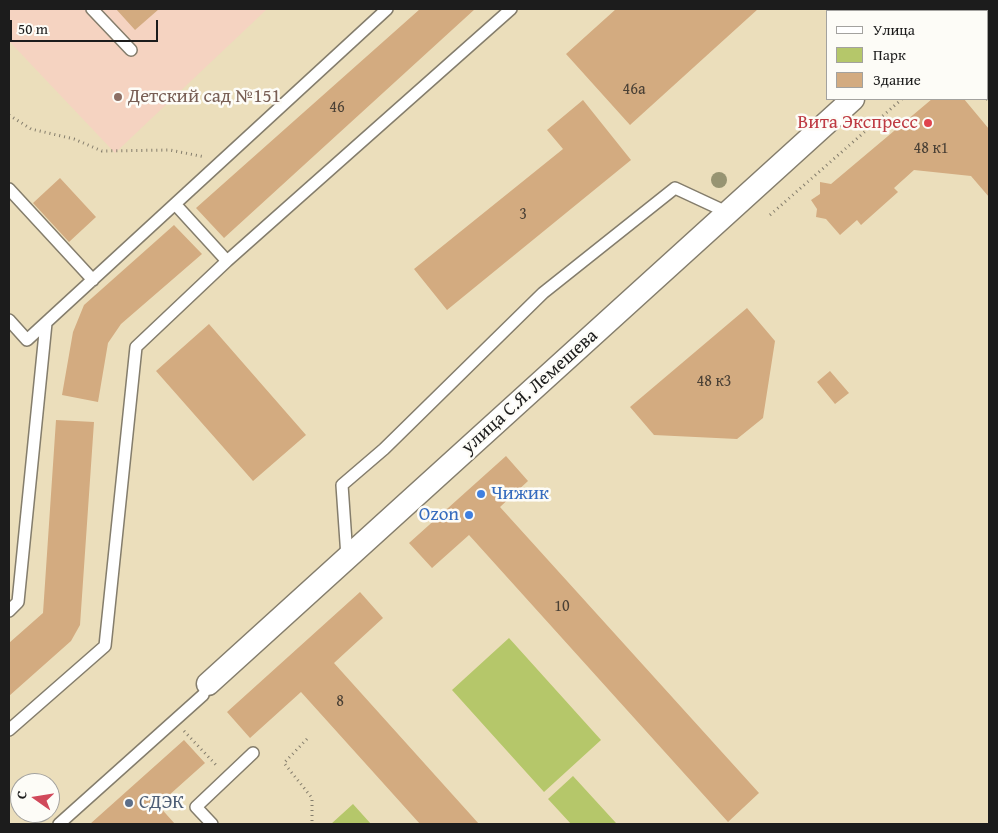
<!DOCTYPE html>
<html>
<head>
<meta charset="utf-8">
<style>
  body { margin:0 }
  #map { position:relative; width:998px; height:833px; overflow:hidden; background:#ebdebb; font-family:"Gentium Book Plus",serif }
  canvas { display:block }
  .frame { position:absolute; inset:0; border:10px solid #1c1c1c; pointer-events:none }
  .legend { position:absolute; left:826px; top:10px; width:162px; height:90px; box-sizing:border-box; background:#fdfcf7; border:1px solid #a3a29f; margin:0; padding:6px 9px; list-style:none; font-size:15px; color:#1c1c1c }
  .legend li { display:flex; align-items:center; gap:10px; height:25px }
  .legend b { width:25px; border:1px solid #a3a29f }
  .north { position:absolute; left:10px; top:773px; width:50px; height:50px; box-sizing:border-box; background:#fdfcf7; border:1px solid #a3a29f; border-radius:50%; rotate:283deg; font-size:14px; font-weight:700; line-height:20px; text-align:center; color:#1c1c1c }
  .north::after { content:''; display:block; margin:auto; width:18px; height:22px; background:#d1495b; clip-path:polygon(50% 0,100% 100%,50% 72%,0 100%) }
  .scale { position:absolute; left:10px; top:20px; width:148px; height:22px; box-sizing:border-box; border:2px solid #1c1c1c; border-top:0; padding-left:6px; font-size:15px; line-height:18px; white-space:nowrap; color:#1c1c1c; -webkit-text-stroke:4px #fdfcf7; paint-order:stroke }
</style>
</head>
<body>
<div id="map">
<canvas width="998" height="833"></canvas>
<div class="frame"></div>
<ul class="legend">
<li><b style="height:6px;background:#fff"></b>Улица</li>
<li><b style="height:14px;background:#b5c76a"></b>Парк</li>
<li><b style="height:14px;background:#d3ab80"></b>Здание</li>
</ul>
<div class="north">С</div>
<div class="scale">50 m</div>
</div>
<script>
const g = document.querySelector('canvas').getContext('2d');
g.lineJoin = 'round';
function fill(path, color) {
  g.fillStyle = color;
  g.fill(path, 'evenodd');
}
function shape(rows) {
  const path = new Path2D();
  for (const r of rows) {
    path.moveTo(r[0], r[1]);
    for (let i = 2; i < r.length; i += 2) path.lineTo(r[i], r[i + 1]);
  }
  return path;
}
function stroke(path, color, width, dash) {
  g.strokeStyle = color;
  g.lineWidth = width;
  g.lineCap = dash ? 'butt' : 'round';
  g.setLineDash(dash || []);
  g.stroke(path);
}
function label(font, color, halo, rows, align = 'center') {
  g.font = font + ' "Gentium Book Plus",serif';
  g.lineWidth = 5;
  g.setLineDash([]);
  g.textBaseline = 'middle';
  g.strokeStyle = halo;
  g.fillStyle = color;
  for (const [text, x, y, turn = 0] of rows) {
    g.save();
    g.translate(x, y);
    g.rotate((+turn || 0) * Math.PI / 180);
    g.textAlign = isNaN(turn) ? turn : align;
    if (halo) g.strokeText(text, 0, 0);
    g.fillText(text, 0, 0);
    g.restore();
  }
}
const built = shape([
  [9,9,267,9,115,153,9,41]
]);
const green = shape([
  [509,638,601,740,544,792,452,690],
  [573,776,616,823,615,824,571,824,548,799],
  [353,804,371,824,331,824]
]);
const building = shape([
  [116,9,159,9,135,30],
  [420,9,475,9,224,238,196,208],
  [616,9,758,9,630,125,566,54],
  [932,99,964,99,989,129,989,197,971,176,914,170,894,188,898,192,861,225,857,220,840,235,826,219,816,217,817,209,811,200,820,194,820,182,831,184],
  [583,100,631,160,447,310,414,269,563,149,547,130],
  [60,178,96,217,69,242,33,203],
  [174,225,202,254,121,324,108,343,98,402,62,395,73,332,84,305],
  [747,308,775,341,763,418,737,439,654,435,630,407],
  [209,324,306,435,253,481,156,371],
  [830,371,849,393,835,404,817,382],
  [56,420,94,422,80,625,71,641,9,696,9,643,43,613],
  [506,456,528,481,500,507,759,793,728,822,469,535,432,568,409,543],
  [360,592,383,618,334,663,479,824,420,824,301,692,250,738,227,712],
  [184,740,205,763,158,805,175,824,90,824]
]);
const path = shape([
  [921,9,923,11],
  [939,9,942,11],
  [948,11,948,9],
  [987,63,989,66],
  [987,99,989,101],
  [9,115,31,129,74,139,102,151,170,150,205,157],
  [770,215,902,99],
  [184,731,217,766],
  [307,739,284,763,312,798,312,821,310,824]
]);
const lane = shape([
  [92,9,131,50],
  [9,189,93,280],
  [175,204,227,261],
  [9,320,27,340,387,9],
  [347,557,342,485,384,449,543,293,675,188,718,208,725,215],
  [9,611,18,602,46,323],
  [9,730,105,646,136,347,227,261,511,9],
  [59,824,203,695],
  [212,824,196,807,253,753]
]);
const street = shape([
  [882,11,884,9],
  [987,13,989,15],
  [208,684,853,99]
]);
const trees = [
  [719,180]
];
const markers = [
  [118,97,5,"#8d6e63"],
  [928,123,5,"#e0444e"],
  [481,494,5,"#3f7fe0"],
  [469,515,5,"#3f7fe0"],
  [129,803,5,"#5c6f8a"]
];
const numberNames = [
  ["46а",634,90],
  ["46",337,108],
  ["48 к1",931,149],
  ["3",523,215],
  ["48 к3",714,382],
  ["10",562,607],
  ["8",340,702]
];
const educationNames = [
  ["Детский сад №151",128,97]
];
const healthNames = [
  ["Вита Экспресс",918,123]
];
const streetNames = [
  ["улица С.Я. Лемешева",530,392,-42]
];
const shopNames = [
  ["Чижик",491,494],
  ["Ozon",459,515,"right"]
];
const serviceNames = [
  ["СДЭК",139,803]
];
fill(built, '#f5d3c1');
fill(green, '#b5c76a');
fill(building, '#d3ab80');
stroke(lane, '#847d6c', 14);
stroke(street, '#847d6c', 25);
stroke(path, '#847d6c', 3, [1, 4]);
stroke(lane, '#fff', 11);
stroke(street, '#fff', 22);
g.fillStyle = '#979472';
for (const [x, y] of trees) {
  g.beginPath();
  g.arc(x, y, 8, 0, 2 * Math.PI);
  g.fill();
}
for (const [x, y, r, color] of markers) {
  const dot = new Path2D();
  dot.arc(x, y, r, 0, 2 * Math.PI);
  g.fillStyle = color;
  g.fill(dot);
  stroke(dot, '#fdfcf7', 2);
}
label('16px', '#4a4035', null, numberNames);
label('19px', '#785e54', '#fdfcf7', educationNames, 'left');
label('19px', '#be3a42', '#fdfcf7', healthNames, 'right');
label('19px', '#1c1c1c', '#fdfcf7', streetNames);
label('19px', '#366cbe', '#fdfcf7', shopNames, 'left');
label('19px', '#4e5e75', '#fdfcf7', serviceNames, 'left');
</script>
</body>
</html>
